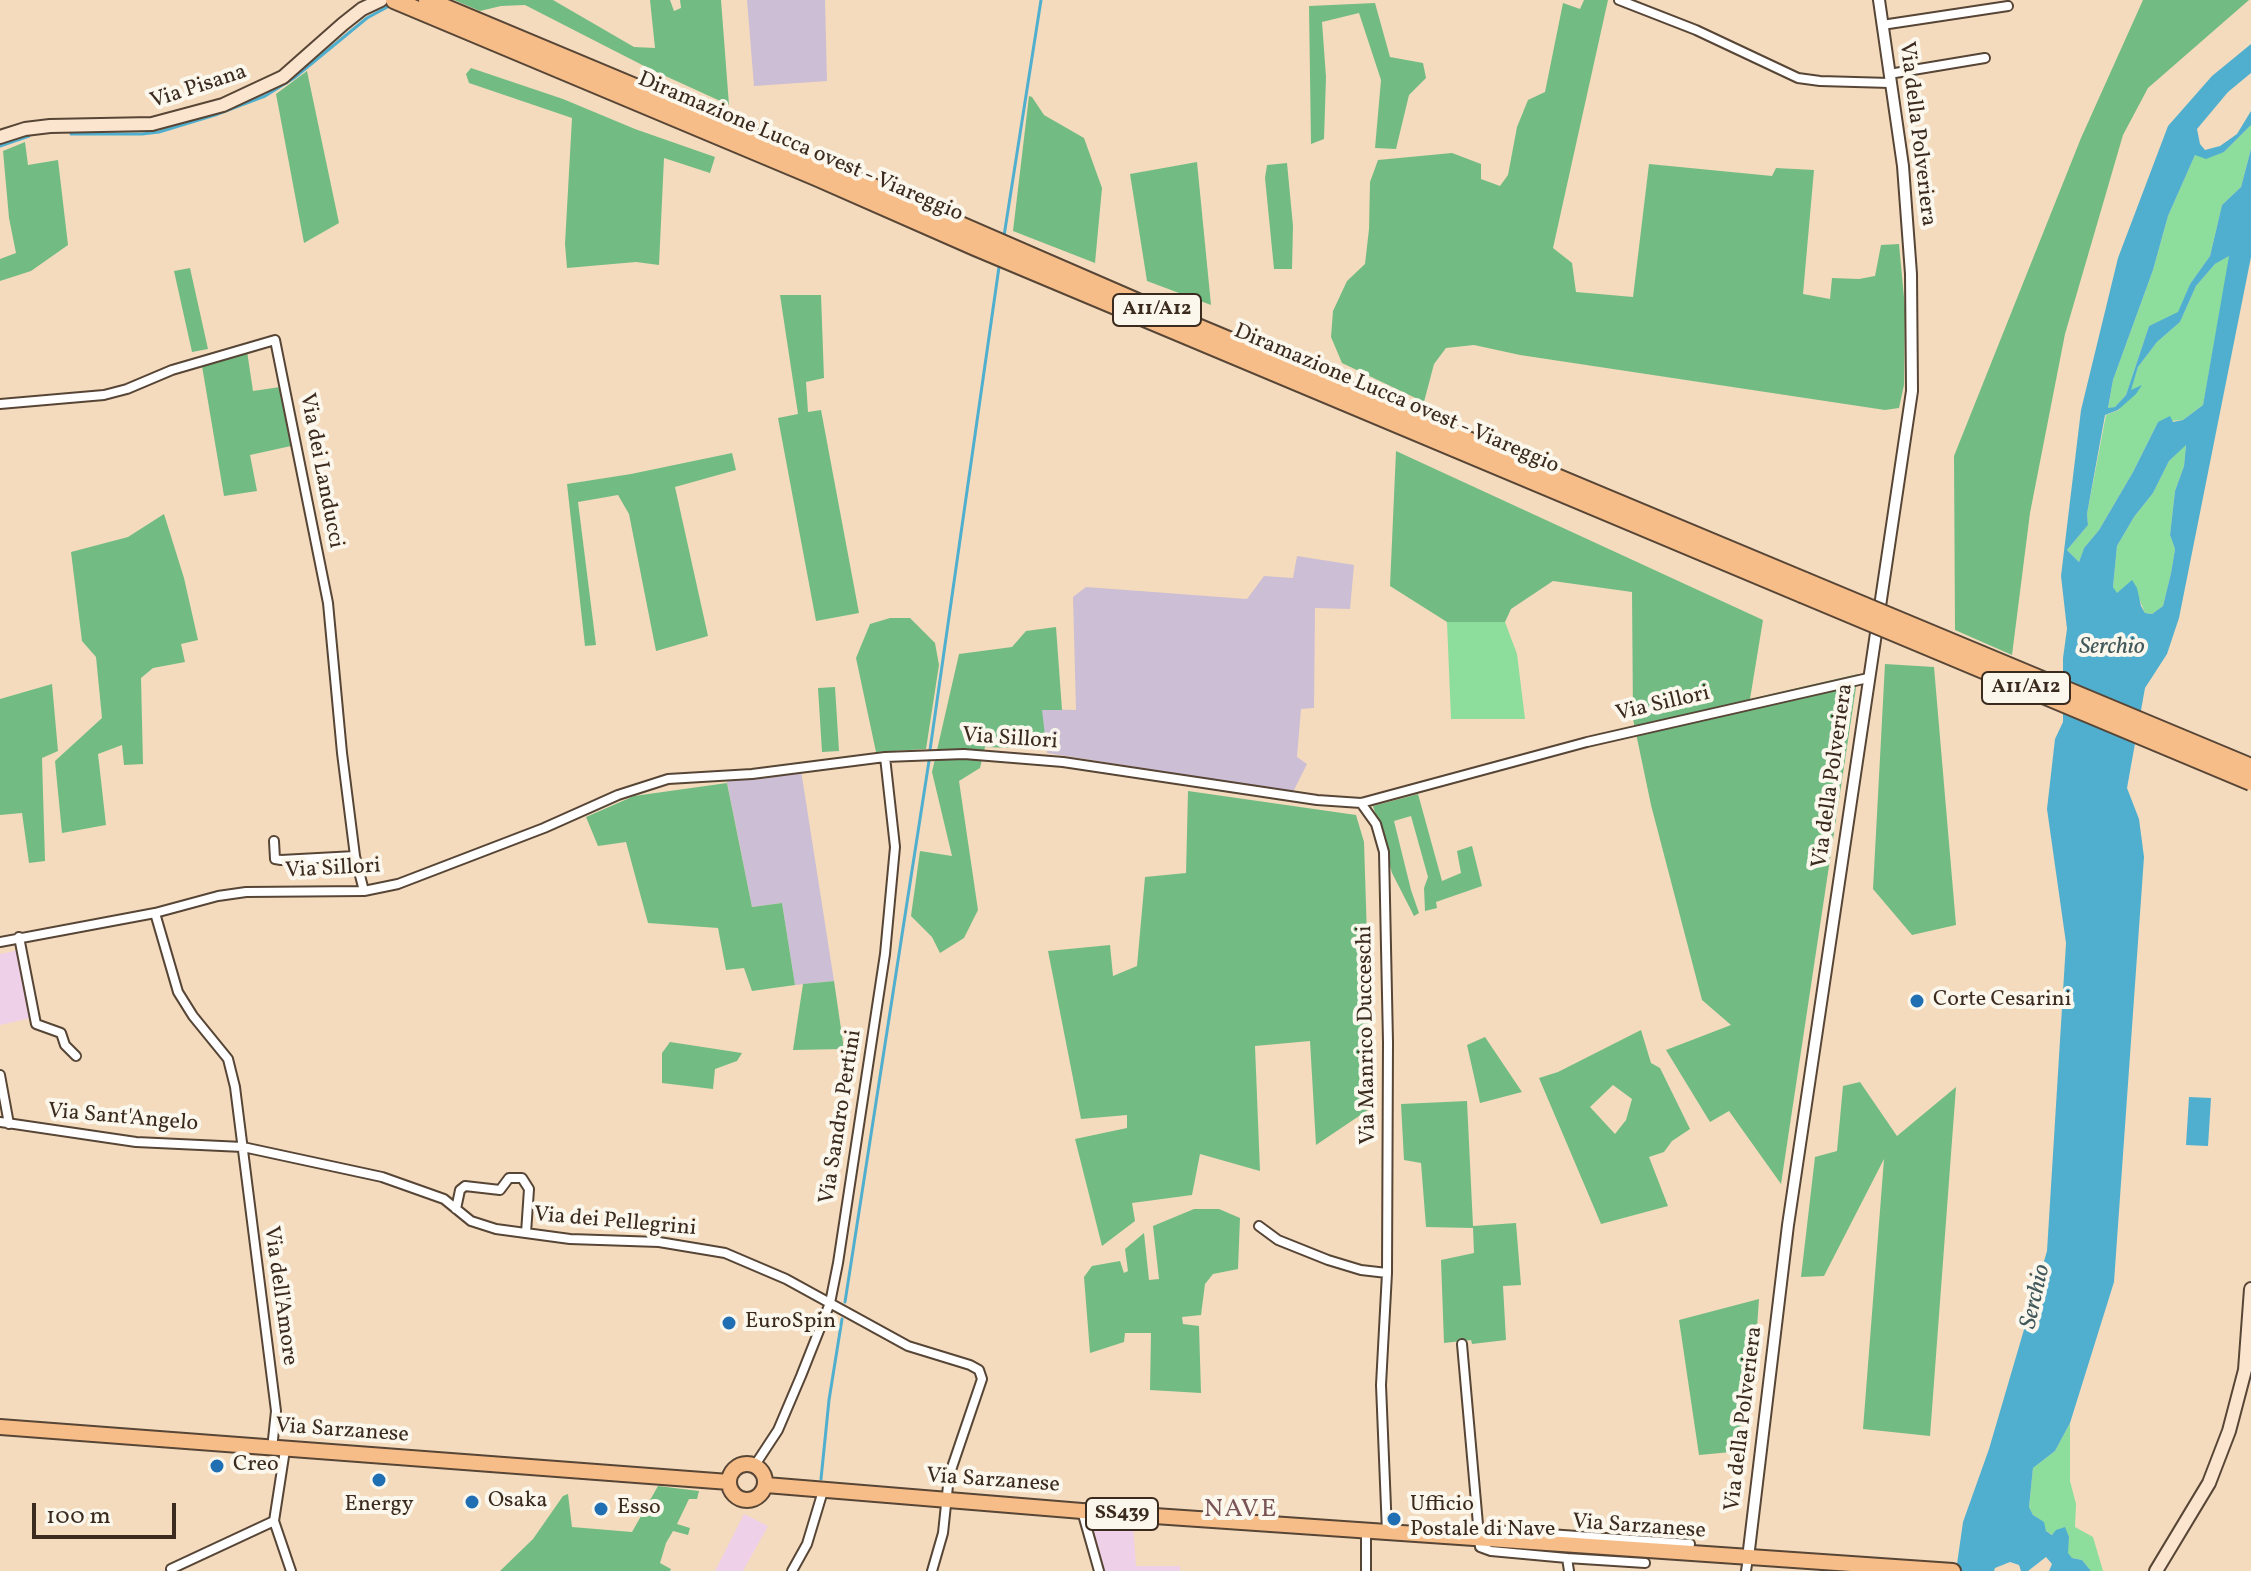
<!DOCTYPE html>
<html>
<head>
<meta charset="utf-8">
<style>
  body { margin:0 }
  #map { position:relative; width:2251px; height:1571px; overflow:hidden; background:#f4dbbd; font-family:Vollkorn,serif }
  canvas { display:block }
  .scale { position:absolute; left:32px; top:1503px; width:144px; height:36px; box-sizing:border-box; border:4px solid #3b2a1e; border-top:0; padding-left:10px; font-size:24px; line-height:28px; white-space:nowrap; color:#3b2a1e; -webkit-text-stroke:6px #fbf7ec; paint-order:stroke }
</style>
</head>
<body>
<div id="map">
<canvas width="2251" height="1571"></canvas>
<div class="scale">100 m</div>
</div>
<script>
const g = document.querySelector('canvas').getContext('2d');
g.lineJoin = 'round';
function fill(path, color) {
  g.fillStyle = color;
  g.fill(path, 'evenodd');
}
function shape(rows) {
  const path = new Path2D();
  for (const r of rows) {
    if (r.length === 3) {
      path.moveTo(r[0] + r[2], r[1]);
      path.arc(r[0], r[1], r[2], 0, 2 * Math.PI);
      continue;
    }
    path.moveTo(r[0], r[1]);
    for (let i = 2; i < r.length; i += 2) path.lineTo(r[i], r[i + 1]);
  }
  return path;
}
function stroke(path, color, width, dash) {
  g.strokeStyle = color;
  g.lineWidth = width;
  g.lineCap = dash ? 'butt' : 'round';
  g.setLineDash(dash || []);
  g.stroke(path);
}
function label(font, color, halo, rows, align = 'center') {
  g.font = font + ' Vollkorn,serif';
  g.lineWidth = 8;
  g.setLineDash([]);
  g.textBaseline = 'middle';
  g.strokeStyle = halo;
  g.fillStyle = color;
  for (const [text, x, y, turn = 0] of rows) {
    g.save();
    g.translate(x, y);
    g.rotate((+turn || 0) * Math.PI / 180);
    g.textAlign = isNaN(turn) ? turn : align;
    if (halo) g.strokeText(text, 0, 0);
    g.fillText(text, 0, 0);
    g.restore();
  }
}
const built = shape([
  [19,950,31,1018,0,1025,0,954],
  [744,1514,768,1526,743,1571,715,1571],
  [1089,1519,1133,1524,1136,1566,1180,1566,1180,1571,1103,1571]
]);
const industrial = shape([
  [747,0,825,0,827,81,754,86],
  [1297,556,1354,565,1350,609,1315,608,1314,708,1301,709,1297,757,1307,764,1293,792,1047,753,1041,709,1076,710,1073,597,1086,587,1247,599,1264,576,1293,578],
  [800,764,834,981,795,985,782,903,752,907,725,772]
]);
const green = shape([
  [2251,125,2251,149,2241,187,2222,205,2210,256,2190,284,2178,313,2149,326,2126,395,2115,407,2108,409,2113,380,2153,270,2168,216,2195,155,2224,152],
  [2230,255,2203,405,2183,420,2158,422,2133,472,2099,530,2084,548,2079,562,2067,550,2088,525,2087,514,2106,415,2119,410,2130,391,2138,367,2157,342,2180,322,2196,286,2215,264],
  [2186,444,2184,466,2175,491,2170,535,2175,549,2171,573,2163,606,2152,614,2145,613,2132,581,2116,594,2113,587,2117,546,2134,517,2153,493,2169,461],
  [1447,622,1505,622,1517,654,1525,719,1451,719],
  [2070,1423,2070,1481,2076,1504,2075,1527,2093,1537,2103,1571,2091,1571,2082,1560,2072,1558,2067,1553,2069,1537,2053,1535,2046,1531,2043,1522,2033,1515,2029,1507,2033,1468,2055,1451]
]);
const forest = shape([
  [454,0,553,0,634,47,655,48,650,0,670,0,674,11,681,8,680,0,721,0,729,105,650,69,525,5,501,6,480,11],
  [1584,0,1608,0,1553,248,1572,263,1576,292,1633,297,1649,164,1772,176,1776,168,1814,170,1803,294,1830,299,1832,278,1859,279,1875,276,1881,245,1899,244,1905,308,1904,385,1899,408,1885,410,1520,355,1474,345,1446,348,1434,364,1424,402,1342,363,1331,337,1333,311,1347,281,1365,264,1369,229,1370,182,1378,160,1452,153,1481,164,1481,179,1500,186,1508,175,1517,127,1528,100,1545,92,1563,3,1580,9],
  [2143,0,2249,0,2148,88,2123,135,2065,334,2030,513,2012,655,1955,630,1954,456,2081,138],
  [1375,3,1390,57,1423,63,1426,78,1409,95,1396,149,1375,148,1381,80,1359,13,1322,22,1326,77,1324,139,1311,144,1309,6],
  [471,68,563,99,635,129,715,157,710,173,664,158,659,265,636,262,567,268,565,244,572,118,469,83,466,74],
  [307,71,339,223,304,243,276,94],
  [1029,96,1032,97,1044,115,1084,138,1102,188,1095,263,1013,231],
  [25,142,28,165,58,160,68,245,31,271,0,281,0,259,16,253,9,218,3,151],
  [1197,162,1211,305,1147,281,1130,174],
  [1287,163,1293,226,1292,269,1274,269,1265,178,1267,165],
  [190,268,208,349,192,352,174,271],
  [780,295,821,295,824,378,806,382,808,412,821,410,859,613,816,621,778,418,798,414],
  [247,351,253,391,280,387,291,446,250,455,257,491,224,496,202,366],
  [1396,451,1763,620,1750,699,1858,674,1781,1184,1729,1111,1710,1122,1666,1050,1731,1025,1702,1000,1651,805,1633,719,1632,592,1553,581,1511,609,1505,622,1447,622,1390,586],
  [732,453,736,470,675,487,708,636,656,651,629,514,618,495,578,502,596,645,585,646,567,484,631,474],
  [164,514,184,578,198,640,181,644,185,662,153,668,141,678,143,764,124,765,122,745,98,754,106,825,62,833,55,761,102,718,96,657,82,641,71,552,128,537],
  [890,618,910,618,935,643,939,665,926,749,876,752,856,658,870,624],
  [1056,627,1062,710,1042,710,1046,744,1036,749,985,747,980,768,959,781,978,910,964,938,940,953,932,937,911,916,920,851,952,856,932,772,959,654,1012,647,1026,631],
  [1885,664,1934,667,1956,925,1912,935,1873,889],
  [52,684,58,751,42,758,45,861,29,863,22,813,0,815,0,699],
  [835,687,839,751,822,752,818,688],
  [727,783,752,907,782,903,795,985,752,991,744,968,726,970,718,928,648,923,626,842,598,846,586,817,634,796],
  [1188,791,1356,815,1364,842,1370,1032,1368,1110,1316,1145,1310,1041,1255,1046,1260,1171,1200,1154,1192,1195,1132,1203,1135,1221,1102,1246,1075,1139,1127,1128,1127,1115,1081,1119,1048,951,1110,945,1113,976,1137,966,1145,877,1186,873],
  [1418,794,1442,881,1461,873,1457,851,1472,846,1482,886,1436,902,1437,908,1425,911,1424,888,1428,877,1411,816,1394,821,1411,890,1419,913,1414,916,1392,873,1373,806],
  [834,981,844,1049,793,1050,803,984],
  [1641,1030,1651,1063,1660,1068,1690,1129,1672,1141,1664,1152,1649,1157,1668,1206,1601,1224,1539,1078,1558,1072],
  [1613,1085,1632,1099,1626,1120,1615,1134,1590,1107],
  [1485,1037,1522,1092,1480,1103,1467,1045],
  [670,1042,742,1053,737,1061,715,1069,713,1089,662,1083,662,1053],
  [1860,1082,1897,1136,1956,1087,1930,1436,1863,1429,1884,1159,1824,1276,1801,1277,1815,1157,1837,1151,1843,1086],
  [1467,1101,1473,1226,1516,1223,1521,1285,1503,1286,1506,1340,1472,1344,1471,1340,1444,1343,1441,1260,1474,1253,1473,1228,1426,1227,1421,1163,1404,1160,1401,1104],
  [1194,1209,1219,1209,1240,1218,1238,1269,1213,1274,1205,1284,1201,1315,1182,1317,1183,1324,1199,1326,1201,1393,1150,1390,1151,1333,1125,1333,1124,1342,1090,1353,1084,1277,1092,1266,1120,1261,1124,1273,1128,1271,1125,1249,1144,1233,1149,1280,1159,1279,1153,1226],
  [1759,1299,1751,1413,1731,1438,1731,1452,1699,1455,1679,1320],
  [658,1486,699,1491,697,1499,689,1499,677,1524,690,1528,688,1535,673,1531,666,1543,660,1563,671,1569,670,1571,500,1571,533,1539,563,1496,568,1494,572,1527,632,1532]
]);
const water = shape([
  [2251,44,2251,73,2228,92,2197,129,2200,144,2205,150,2220,146,2237,134,2251,111,2251,125,2224,152,2206,159,2195,155,2168,216,2153,270,2113,380,2108,408,2115,407,2126,395,2149,326,2178,312,2190,284,2210,256,2222,205,2241,187,2251,149,2251,257,2179,618,2167,654,2145,688,2127,788,2139,819,2144,857,2114,1282,2070,1423,2055,1451,2033,1468,2029,1507,2033,1515,2044,1522,2046,1531,2052,1535,2056,1530,2065,1527,2069,1537,2068,1553,2072,1558,2082,1560,2091,1571,2049,1571,2052,1564,2046,1557,2028,1571,2021,1571,2019,1565,2010,1562,1995,1568,1994,1571,1956,1571,1963,1522,1989,1449,2047,1251,2066,943,2047,809,2055,739,2063,722,2063,658,2067,629,2061,576,2081,410,2118,258,2168,126,2212,76],
  [2229,256,2203,405,2183,420,2173,422,2170,416,2158,422,2133,472,2099,530,2084,548,2079,562,2067,550,2088,525,2087,514,2105,415,2118,410,2136,394,2142,385,2131,390,2138,367,2157,342,2180,322,2196,286,2215,264],
  [2186,445,2184,466,2175,491,2170,535,2175,549,2171,573,2163,606,2152,614,2145,613,2141,606,2137,588,2132,580,2117,593,2113,587,2117,546,2134,517,2153,493,2169,461],
  [2189,1097,2211,1098,2208,1146,2186,1145]
]);
const stream = shape([
  [71,134,142,134,159,132,215,115,265,96,294,78,367,18,391,5],
  [0,146,29,136],
  [1004,236,1041,0],
  [930,750,999,267],
  [845,1302,929,761],
  [821,1479,829,1400,842,1319]
]);
const minor = shape([
  [1619,0,1696,30,1798,78,1820,81,1890,83],
  [1882,25,2008,6],
  [1889,74,1985,58],
  [0,404,104,395,127,389,172,370,275,340,328,603,342,753,355,856,364,891],
  [1361,803,1376,824,1384,852,1388,1042,1387,1273,1381,1385,1387,1532],
  [274,841,275,859,281,860,355,856],
  [155,913,218,896,246,892,364,891,398,884,544,828,618,795,668,779,752,774,885,757,964,754,1063,762,1317,800,1361,803,1587,742,1868,678],
  [19,937,36,1024,61,1033,65,1045,76,1056],
  [0,942,155,913,178,992,193,1016,228,1059,235,1087,276,1411,272,1449],
  [0,1075,9,1124],
  [0,1122,136,1142,243,1147,382,1177,444,1199,471,1221,496,1229,570,1239,659,1242,725,1253,786,1279,908,1346,970,1365,979,1370,982,1379,949,1476,943,1533,932,1571],
  [456,1209,460,1190,465,1186,500,1190,509,1178,522,1178,529,1189,526,1233],
  [1259,1226,1278,1240,1328,1260,1361,1270,1387,1273],
  [1462,1344,1480,1547,1491,1551,1567,1558,1569,1571],
  [285,1450,274,1521,291,1571],
  [755,1465,778,1430,801,1376,830,1303,838,1263,885,954,895,847,885,757],
  [1082,1511,1099,1571],
  [1479,1529,1690,1544],
  [1366,1530,1366,1571],
  [1567,1558,1645,1563],
  [171,1569,274,1521],
  [792,1571,807,1544,823,1491],
  [1746,1571,1748,1558]
]);
const tertiary = shape([
  [1748,1558,1788,1225,1912,391,1911,274,1903,166,1879,0]
]);
const secondary = shape([
  [0,137,25,129,50,126,152,124,223,105,283,77,343,24,362,9,381,0],
  [2156,1571,2209,1483,2229,1431,2245,1370,2251,1289]
]);
const primary = shape([
  [0,1427,729,1482],
  [747,1482,18],
  [766,1485,1082,1511,1953,1571]
]);
const motorway = shape([
  [394,0,816,177,975,247,1802,594],
  [427,0,845,175,1140,303,1805,581]
]);
const motorwayBridge = shape([
  [1805,581,2251,767],
  [1802,594,2251,782]
]);
const markers = [
  [1917,1001,8,"#1f6fb2"],
  [729,1323,8,"#1f6fb2"],
  [217,1466,8,"#1f6fb2"],
  [379,1480,8,"#1f6fb2"],
  [472,1502,8,"#1f6fb2"],
  [601,1509,8,"#1f6fb2"],
  [1394,1519,8,"#1f6fb2"]
];
const shields = [
  [1157,310,88],
  [2026,688,88],
  [1122,1514,72]
];
const shieldNames = [
  ["A11/A12",1157,310],
  ["A11/A12",2026,688],
  ["SS439",1122,1514]
];
const streetNames = [
  ["Via Pisana",199,88,-18],
  ["Via della Polveriera",1916,134,83],
  ["Diramazione Lucca ovest - Viareggio",800,148,23],
  ["Diramazione Lucca ovest - Viareggio",1396,400,23],
  ["Via dei Landucci",320,471,79],
  ["Via Sillori",1663,705,-13],
  ["Via Sillori",1010,740,4],
  ["Via della Polveriera",1834,776,-82],
  ["Via Sillori",333,870,-3],
  ["Via Manrico Ducceschi",1368,1035,-91],
  ["Via Sandro Pertini",842,1117,-81],
  ["Via Sant'Angelo",123,1119,5],
  ["Via dei Pellegrini",615,1223,5],
  ["Via dell'Amore",279,1296,82],
  ["Via della Polveriera",1745,1419,-83],
  ["Via Sarzanese",342,1432,4],
  ["Via Sarzanese",993,1482,4],
  ["Via Sarzanese",1639,1528,4]
];
const poiNames = [
  ["Corte Cesarini",1933,1001],
  ["EuroSpin",745,1323],
  ["Creo",233,1466],
  ["Osaka",488,1502],
  ["Energy",379,1506,"center"],
  ["Ufficio",1410,1506],
  ["Postale di Nave",1410,1531],
  ["Esso",617,1509]
];
const waterNames = [
  ["Serchio",2112,649],
  ["Serchio",2037,1297,-77]
];
const quarterNames = [
  ["NAVE",1241,1511]
];
fill(built, '#eed0e8');
fill(industrial, '#ccbed4');
fill(green, '#8ddd9d');
fill(forest, '#72bc84');
fill(water, '#50afcf');
stroke(stream, '#50afcf', 3);
stroke(minor, '#574536', 12);
stroke(tertiary, '#574536', 14);
stroke(secondary, '#574536', 16);
stroke(primary, '#574536', 18);
stroke(motorway, '#574536', 20);
stroke(minor, '#fff', 8);
stroke(tertiary, '#fff', 10);
stroke(secondary, '#fce5cf', 12);
stroke(primary, '#f7bd88', 14);
stroke(motorway, '#f7bd88', 16);
stroke(motorwayBridge, '#574536', 20, []);
stroke(motorwayBridge, '#f7bd88', 16);
for (const [x, y, r, color] of markers) {
  const dot = new Path2D();
  dot.arc(x, y, r, 0, 2 * Math.PI);
  g.fillStyle = color;
  g.fill(dot);
  stroke(dot, '#fbf7ec', 3);
}
for (const [x, y, w] of shields) {
  const box = new Path2D();
  box.roundRect(x - w / 2, y - 16, w, 32, 6);
  g.fillStyle = '#fbf7ec';
  g.fill(box);
  stroke(box, '#3b2a1e', 2);
}
label('bold 20px', '#3b2a1e', null, shieldNames);
label('22px', '#3b2a1e', '#fbf7ec', streetNames);
label('22px', '#3b2a1e', '#fbf7ec', poiNames, 'left');
label('italic 24px', '#42595c', '#fbf7ec', waterNames);
g.letterSpacing = '2px';
label('26px', '#7a5558', '#fbf7ec', quarterNames);
g.letterSpacing = '0px';
</script>
</body>
</html>
